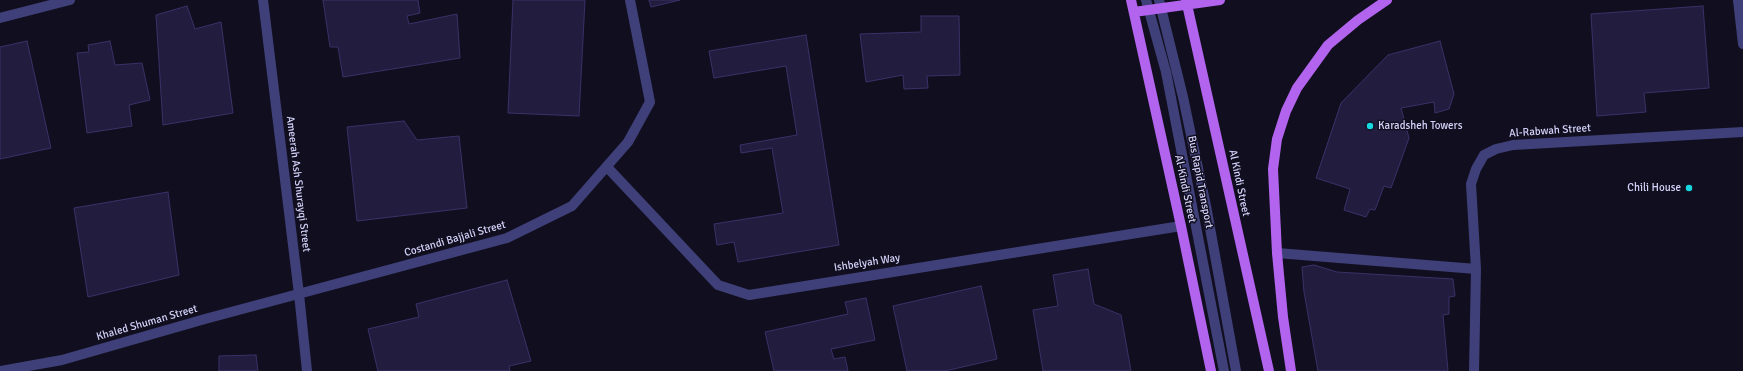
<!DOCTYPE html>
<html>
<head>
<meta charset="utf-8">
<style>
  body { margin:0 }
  canvas { display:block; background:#110f1f }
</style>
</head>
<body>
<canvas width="1743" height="371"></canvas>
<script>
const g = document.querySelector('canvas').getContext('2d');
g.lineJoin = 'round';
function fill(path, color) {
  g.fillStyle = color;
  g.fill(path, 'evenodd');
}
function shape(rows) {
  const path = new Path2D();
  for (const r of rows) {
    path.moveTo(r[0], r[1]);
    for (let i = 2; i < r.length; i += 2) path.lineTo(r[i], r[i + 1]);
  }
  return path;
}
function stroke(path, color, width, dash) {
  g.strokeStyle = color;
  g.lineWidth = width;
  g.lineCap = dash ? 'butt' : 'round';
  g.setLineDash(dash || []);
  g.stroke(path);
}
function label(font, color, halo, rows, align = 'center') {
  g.font = font + ' Signika,sans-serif';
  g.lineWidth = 3;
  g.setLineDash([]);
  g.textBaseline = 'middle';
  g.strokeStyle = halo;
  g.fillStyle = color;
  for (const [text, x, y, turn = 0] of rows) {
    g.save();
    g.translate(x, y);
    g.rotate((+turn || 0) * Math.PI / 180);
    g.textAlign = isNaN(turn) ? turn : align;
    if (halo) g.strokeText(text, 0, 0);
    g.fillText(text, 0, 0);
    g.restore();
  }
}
const building = shape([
  [323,0,418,0,420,13,407,16,409,24,457,14,460,58,343,77,338,47,330,47,323,0],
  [513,0,585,0,579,116,508,113,513,0],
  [649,0,680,0,651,7,649,0],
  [187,6,195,29,221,22,233,113,163,125,156,15,187,6],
  [1703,6,1709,88,1644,93,1646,112,1597,116,1591,14,1703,6],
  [921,16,959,16,960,75,927,76,928,88,904,89,903,75,866,82,860,34,921,32,921,16],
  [806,35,839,245,738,262,734,242,717,245,714,224,783,213,772,148,741,153,740,145,797,135,786,66,714,78,709,51,806,35],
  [27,41,51,148,0,159,0,47,27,41],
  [110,41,115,65,142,63,150,100,129,105,132,126,87,133,77,53,89,52,88,45,110,41],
  [1440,41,1454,94,1449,109,1435,113,1434,102,1401,108,1409,138,1391,188,1384,186,1375,210,1370,209,1366,217,1344,210,1350,189,1316,178,1341,103,1388,55,1440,41],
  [404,121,417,140,459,136,467,208,357,221,347,127,404,121],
  [168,192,179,275,88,297,74,208,168,192],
  [1314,265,1337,272,1453,279,1455,296,1449,297,1449,314,1443,315,1448,371,1318,371,1304,292,1302,267,1314,265],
  [1088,269,1094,304,1121,315,1131,371,1043,371,1033,310,1058,306,1053,275,1088,269],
  [507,280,531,361,509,366,510,371,378,371,368,329,419,317,416,304,507,280],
  [981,286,997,359,945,371,907,371,893,306,981,286],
  [866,298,875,340,831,349,834,359,845,357,848,371,774,371,765,332,848,314,845,302,866,298],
  [256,355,258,371,219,371,219,356,256,355]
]);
const minor = shape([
  [263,0,299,294,307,371],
  [1146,0,1166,72,1224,371],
  [1159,0,1183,97,1206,206,1236,371],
  [1738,0,1743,44],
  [0,18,70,0],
  [607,167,718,285,749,295,1181,226],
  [1277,253,1476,269],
  [1,371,62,360,205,319,507,238,572,206,628,142,650,102,630,0],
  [1474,371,1476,269,1471,184,1476,169,1484,155,1496,149,1513,145,1743,132]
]);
const major = shape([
  [1131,0,1181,226,1211,371],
  [1186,0,1269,371],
  [1134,12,1220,0],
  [1291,371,1283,317,1277,253,1273,169,1277,139,1286,111,1297,88,1328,45,1358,20,1387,0]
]);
const markers = [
  [1370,126,4,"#17d8e0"],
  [1689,188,4,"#17d8e0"]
];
const poiNames = [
  ["Karadsheh Towers",1378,126],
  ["Chili House",1681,188,"right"]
];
const streetNames = [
  ["Al-Rabwah Street",1550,131,-4],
  ["Bus Rapid Transport",1200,182,79],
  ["Al Kindi Street",1239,183,78],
  ["Ameerah Ash Shurayqi Street",298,184,83],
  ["Al-Kindi Street",1185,189,78],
  ["Costandi Bajjali Street",455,239,-16],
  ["Ishbelyah Way",867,263,-9],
  ["Khaled Shuman Street",147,323,-16]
];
fill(building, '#221d3e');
stroke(building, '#393168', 1);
stroke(minor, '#3f4079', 10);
stroke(major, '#b364ef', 10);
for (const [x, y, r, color] of markers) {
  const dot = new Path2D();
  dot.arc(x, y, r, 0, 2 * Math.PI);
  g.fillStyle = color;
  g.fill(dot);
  stroke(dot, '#110f1f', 1.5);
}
label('11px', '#d4d2fa', '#110f1f', poiNames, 'left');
label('11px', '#d4d2fa', '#110f1f', streetNames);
</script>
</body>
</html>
